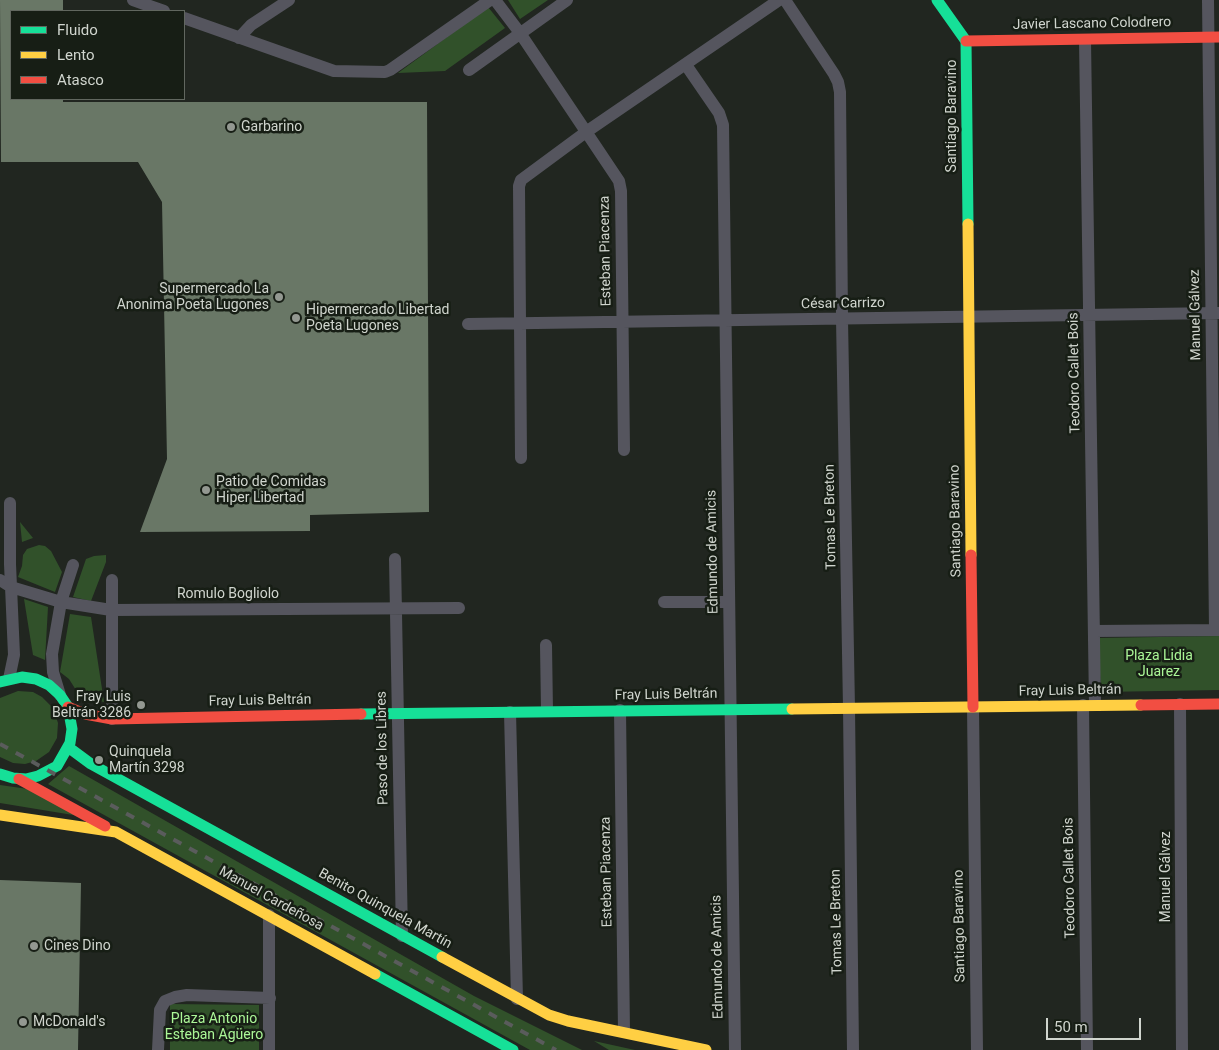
<!DOCTYPE html>
<html>
<head>
<meta charset="utf-8">
<style>
  body { margin:0 }
  #map { position:relative; width:1219px; height:1050px; overflow:hidden; background:#212620; font-family:Roboto,sans-serif }
  canvas { display:block }
  .legend { position:absolute; left:10px; top:10px; width:175px; height:90px; box-sizing:border-box; background:#171e15; border:1px solid #61675f; margin:0; padding:6px 9px; list-style:none; font-size:15px; color:#d0d5ce }
  .legend li { display:flex; align-items:center; gap:10px; height:25px }
  .legend b { width:25px; border:1px solid #61675f }
  .scale { position:absolute; left:1046px; top:1018px; width:95px; height:22px; box-sizing:border-box; border:2px solid #d0d5ce; border-top:0; padding-left:6px; font-size:15px; line-height:18px; white-space:nowrap; color:#d0d5ce; -webkit-text-stroke:4px #171e15; paint-order:stroke }
</style>
</head>
<body>
<div id="map">
<canvas width="1219" height="1050"></canvas>
<ul class="legend">
<li><b style="height:6px;background:#16e098"></b>Fluido</li>
<li><b style="height:6px;background:#ffcf43"></b>Lento</li>
<li><b style="height:6px;background:#f24e42"></b>Atasco</li>
</ul>
<div class="scale">50 m</div>
</div>
<script>
const g = document.querySelector('canvas').getContext('2d');
g.lineJoin = 'round';
function fill(path, color) {
  g.fillStyle = color;
  g.fill(path, 'evenodd');
}
function shape(rows) {
  const path = new Path2D();
  for (const r of rows) {
    path.moveTo(r[0], r[1]);
    for (let i = 2; i < r.length; i += 2) path.lineTo(r[i], r[i + 1]);
  }
  return path;
}
function stroke(path, color, width, dash) {
  g.strokeStyle = color;
  g.lineWidth = width;
  g.lineCap = dash ? 'butt' : 'round';
  g.setLineDash(dash || []);
  g.stroke(path);
}
function label(font, color, halo, rows, align = 'center') {
  g.font = font + ' Roboto,sans-serif';
  g.lineWidth = 5;
  g.setLineDash([]);
  g.textBaseline = 'middle';
  g.strokeStyle = halo;
  g.fillStyle = color;
  for (const [text, x, y, turn = 0] of rows) {
    g.save();
    g.translate(x, y);
    g.rotate((+turn || 0) * Math.PI / 180);
    g.textAlign = isNaN(turn) ? turn : align;
    if (halo) g.strokeText(text, 0, 0);
    g.fillText(text, 0, 0);
    g.restore();
  }
}
const green = shape([
  [508,0,548,0,520,19],
  [488,7,505,28,445,71,398,73],
  [20,522,33,538,22,542],
  [39,545,45,546,51,551,62,572,55,592,18,577,22,566,23,555,27,549],
  [106,555,106,562,91,601,73,597,86,559,94,556],
  [24,599,48,607,45,660,33,655],
  [70,614,91,617,104,702,81,698,69,679,60,672],
  [1219,636,1219,690,1101,692,1098,638],
  [18,691,33,692,42,697,53,708,58,723,57,738,49,752,36,761,25,764,13,763,0,757,0,698],
  [69,766,474,996,582,1050,530,1050,48,784],
  [0,785,28,789,79,816,0,803],
  [170,1004,259,1005,259,1050,170,1050],
  [594,1041,635,1050,609,1050]
]);
const building = shape([
  [0,0,63,0,63,11,11,11,11,99,63,99,63,102,427,102,429,512,310,515,310,531,140,532,167,459,162,202,138,162,1,162],
  [0,880,81,883,78,1050,0,1050]
]);
const street = shape([
  [133,0,164,11],
  [495,0,520,33,619,181,621,191,624,450],
  [785,0,834,74,838,82,840,92,842,319,849,708,853,1050],
  [1208,0,1215,630],
  [184,18,334,71,385,72,390,70,490,0],
  [239,38,251,25,289,0],
  [1085,40,1095,705],
  [686,65,719,113,723,125,735,1050],
  [469,70,567,0],
  [468,324,1219,313],
  [521,458,519,186,521,180,586,132,779,0],
  [395,559,402,936],
  [0,580,11,587,61,602,111,610,459,608],
  [112,580,112,719],
  [664,602,728,602],
  [1094,631,1219,630],
  [546,645,547,711],
  [9,679,14,655,10,564,10,503],
  [60,695,53,672,52,654,61,602,73,565],
  [1180,704,1182,1050],
  [1083,705,1087,1050],
  [973,707,977,1050],
  [620,710,624,1032],
  [510,712,517,999],
  [269,915,269,1050],
  [158,1050,160,1010,165,1001,175,997,187,995,270,998]
]);
const fast = shape([
  [937,0,966,41,968,224],
  [0,682,22,677,36,679,49,685,60,695,68,707,72,729,70,743,57,766,38,776,26,779,13,778,0,774],
  [361,714,792,709],
  [68,747,91,764,442,957],
  [375,974,513,1050]
]);
const slow = shape([
  [968,224,971,555],
  [792,709,1141,705],
  [0,815,116,832,375,974],
  [442,957,549,1015,568,1021,706,1050]
]);
const jam = shape([
  [966,41,1219,37],
  [971,555,973,707],
  [1141,705,1219,704],
  [68,707,85,714,112,719,361,714],
  [19,779,105,826]
]);
const rail = shape([
  [0,744,556,1050]
]);
const markers = [
  [231,127,5,"#939891"],
  [279,297,5,"#939891"],
  [296,318,5,"#939891"],
  [206,490,5,"#939891"],
  [141,705,5,"#939891"],
  [99,760,5,"#939891"],
  [34,946,5,"#939891"],
  [23,1022,5,"#939891"]
];
const streetNames = [
  ["Javier Lascano Colodrero",1092,24,-1],
  ["Santiago Baravino",952,116,-90],
  ["Esteban Piacenza",606,251,-91],
  ["César Carrizo",843,304,-1],
  ["Manuel Gálvez",1196,315,-91],
  ["Teodoro Callet Bois",1075,373,-91],
  ["Tomas Le Breton",831,517,-91],
  ["Santiago Baravino",956,521,-91],
  ["Edmundo de Amicis",713,552,-91],
  ["Romulo Bogliolo",228,594],
  ["Fray Luis Beltrán",1070,691,-1],
  ["Fray Luis Beltrán",666,695,-1],
  ["Fray Luis Beltrán",260,701,-1],
  ["Paso de los Libres",383,748,-91],
  ["Esteban Piacenza",607,872,-91],
  ["Manuel Gálvez",1166,877,-90],
  ["Teodoro Callet Bois",1070,878,-91],
  ["Manuel Cardeñosa",271,899,29],
  ["Benito Quinquela Martín",385,909,29],
  ["Tomas Le Breton",837,922,-91],
  ["Santiago Baravino",960,926,-91],
  ["Edmundo de Amicis",718,957,-91]
];
const poiNames = [
  ["Garbarino",241,127],
  ["Supermercado La",269,289,"right"],
  ["Anonima Poeta Lugones",269,305,"right"],
  ["Hipermercado Libertad",306,310],
  ["Poeta Lugones",306,326],
  ["Patio de Comidas",216,482],
  ["Hiper Libertad",216,498],
  ["Fray Luis",131,697,"right"],
  ["Beltrán 3286",131,713,"right"],
  ["Quinquela",109,752],
  ["Martín 3298",109,768],
  ["Cines Dino",44,946],
  ["McDonald's",33,1022]
];
const parkNames = [
  ["Plaza Lidia",1159,656],
  ["Juarez",1159,672],
  ["Plaza Antonio",214,1019],
  ["Esteban Agüero",214,1035]
];
fill(green, '#31512a');
fill(building, '#697766');
stroke(street, '#55555e', 12);
stroke(fast, '#16e098', 11);
stroke(slow, '#ffcf43', 11);
stroke(jam, '#f24e42', 11);
stroke(rail, '#5a5c5c', 4, [9, 9]);
for (const [x, y, r, color] of markers) {
  const dot = new Path2D();
  dot.arc(x, y, r, 0, 2 * Math.PI);
  g.fillStyle = color;
  g.fill(dot);
  stroke(dot, '#171e15', 2);
}
label('14px', '#d0d5ce', '#171e15', streetNames);
label('14px', '#d0d5ce', '#171e15', poiNames, 'left');
label('14px', '#abf697', '#171e15', parkNames);
</script>
</body>
</html>
